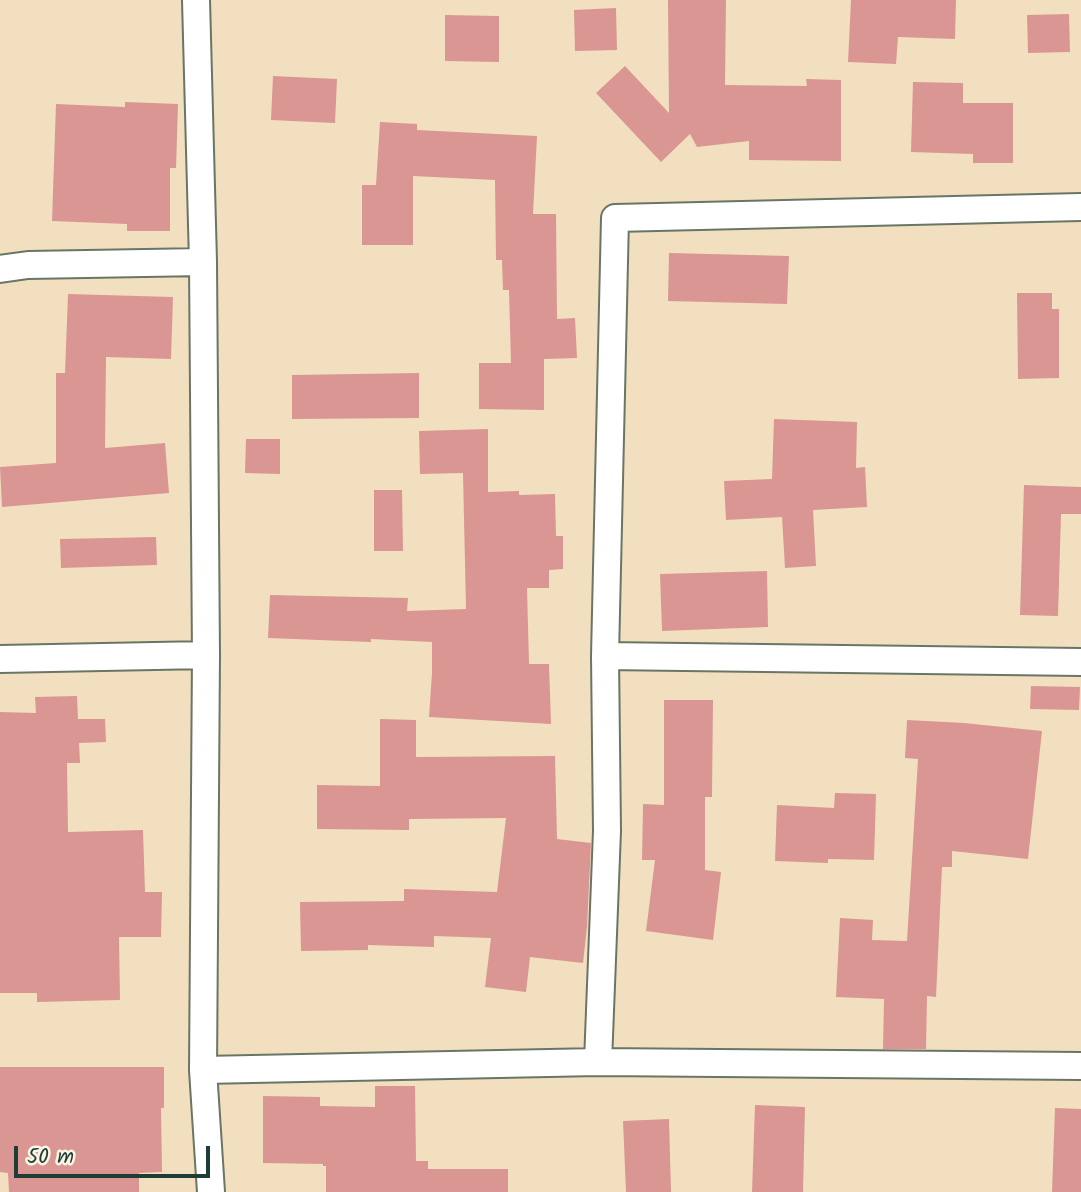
<!DOCTYPE html>
<html>
<head>
<meta charset="utf-8">
<style>
  body { margin:0 }
  #map { position:relative; width:1081px; height:1192px; overflow:hidden; background:#f2dfc0; font-family:Kalam,sans-serif }
  canvas { display:block }
  .scale { position:absolute; left:14px; top:1146px; width:196px; height:32px; box-sizing:border-box; border:4px solid #1f3d34; border-top:0; padding-left:9px; font-size:21px; line-height:24px; white-space:nowrap; color:#1f3d34; -webkit-text-stroke:5px #fcf5e5; paint-order:stroke }
</style>
</head>
<body>
<div id="map">
<canvas width="1081" height="1192"></canvas>
<div class="scale">50 m</div>
</div>
<script>
const g = document.querySelector('canvas').getContext('2d');
g.lineJoin = 'round';
function fill(path, color) {
  g.fillStyle = color;
  g.fill(path, 'evenodd');
}
function shape(rows) {
  const path = new Path2D();
  for (const r of rows) {
    path.moveTo(r[0], r[1]);
    for (let i = 2; i < r.length; i += 2) path.lineTo(r[i], r[i + 1]);
  }
  return path;
}
function stroke(path, color, width, dash) {
  g.strokeStyle = color;
  g.lineWidth = width;
  g.lineCap = dash ? 'butt' : 'round';
  g.setLineDash(dash || []);
  g.stroke(path);
}
const building = shape([
  [668,0,726,0,725,85,807,86,806,79,841,80,841,161,749,160,749,141,697,147,690,134,661,162,596,93,625,66,669,113],
  [851,0,956,0,955,39,898,37,896,64,848,62],
  [616,8,617,50,575,51,574,10],
  [1069,14,1070,52,1028,53,1027,15],
  [445,15,499,16,499,62,445,61],
  [273,76,337,79,335,123,271,120],
  [913,82,963,83,963,103,1013,103,1013,163,973,163,973,154,911,152],
  [125,102,178,104,176,168,170,168,170,231,127,231,127,224,52,221,56,104,125,107],
  [380,122,417,124,417,130,537,136,533,214,556,214,557,319,575,318,577,358,544,359,544,410,479,409,479,363,511,363,509,290,503,290,502,260,496,260,495,180,413,176,413,245,362,245,362,185,376,185],
  [669,253,789,256,787,304,668,301],
  [1017,293,1052,293,1052,309,1059,309,1059,378,1018,379],
  [68,294,173,297,171,359,106,357,105,448,165,443,169,493,2,507,0,467,56,463,56,373,65,373],
  [419,373,419,418,292,419,292,375],
  [774,419,857,422,856,468,865,467,867,507,813,510,816,566,785,568,782,517,726,520,724,481,772,479],
  [488,429,488,492,519,491,519,495,555,494,556,536,563,536,563,569,549,570,549,588,527,588,529,664,549,664,551,724,429,717,432,673,432,642,371,639,371,642,268,638,270,595,408,598,407,611,466,609,463,473,420,474,419,431],
  [246,439,280,439,280,474,245,473],
  [1024,485,1081,487,1081,514,1061,514,1058,616,1020,615],
  [374,490,402,490,403,551,374,551],
  [156,537,157,565,61,568,60,539],
  [767,571,768,627,662,631,660,574],
  [1031,686,1080,687,1079,710,1030,709],
  [77,696,78,719,105,719,106,742,79,743,80,763,67,763,68,832,143,830,145,892,162,892,161,937,119,937,120,1000,37,1002,37,993,0,993,0,712,36,713,35,697],
  [664,700,713,700,712,797,705,797,705,870,721,872,713,940,646,931,655,860,642,860,643,804,664,805],
  [380,719,416,720,416,757,555,756,557,839,591,843,587,927,583,963,530,957,526,992,485,987,491,938,434,936,434,947,368,945,368,950,301,951,300,902,404,901,404,889,497,892,506,818,409,819,409,830,317,829,317,785,380,786],
  [907,720,964,723,1042,731,1028,859,952,851,952,867,942,867,936,997,927,996,926,1049,883,1049,884,999,836,997,840,918,873,920,872,940,907,941,918,759,905,758],
  [835,793,876,794,874,860,828,859,828,863,775,861,777,805,834,808],
  [0,1067,164,1067,164,1108,161,1108,162,1172,139,1173,139,1192,9,1192,8,1173,0,1172],
  [375,1086,415,1086,416,1161,428,1161,428,1169,508,1169,508,1192,326,1192,326,1166,323,1166,323,1164,263,1163,263,1096,320,1097,320,1106,375,1107],
  [755,1105,805,1107,803,1192,752,1192],
  [1055,1108,1081,1109,1081,1192,1052,1192],
  [669,1119,671,1192,626,1192,623,1121]
]);
const minor = shape([
  [196,0,203,262,206,655,203,1070,211,1192],
  [0,269,28,265,203,262],
  [605,656,1081,662],
  [0,659,206,655],
  [598,1062,607,831,605,656,615,218,1081,207],
  [203,1070,598,1062,1081,1066]
]);
fill(building, '#da9692');
stroke(minor, '#697665', 30);
stroke(minor, '#fff', 26);
</script>
</body>
</html>
